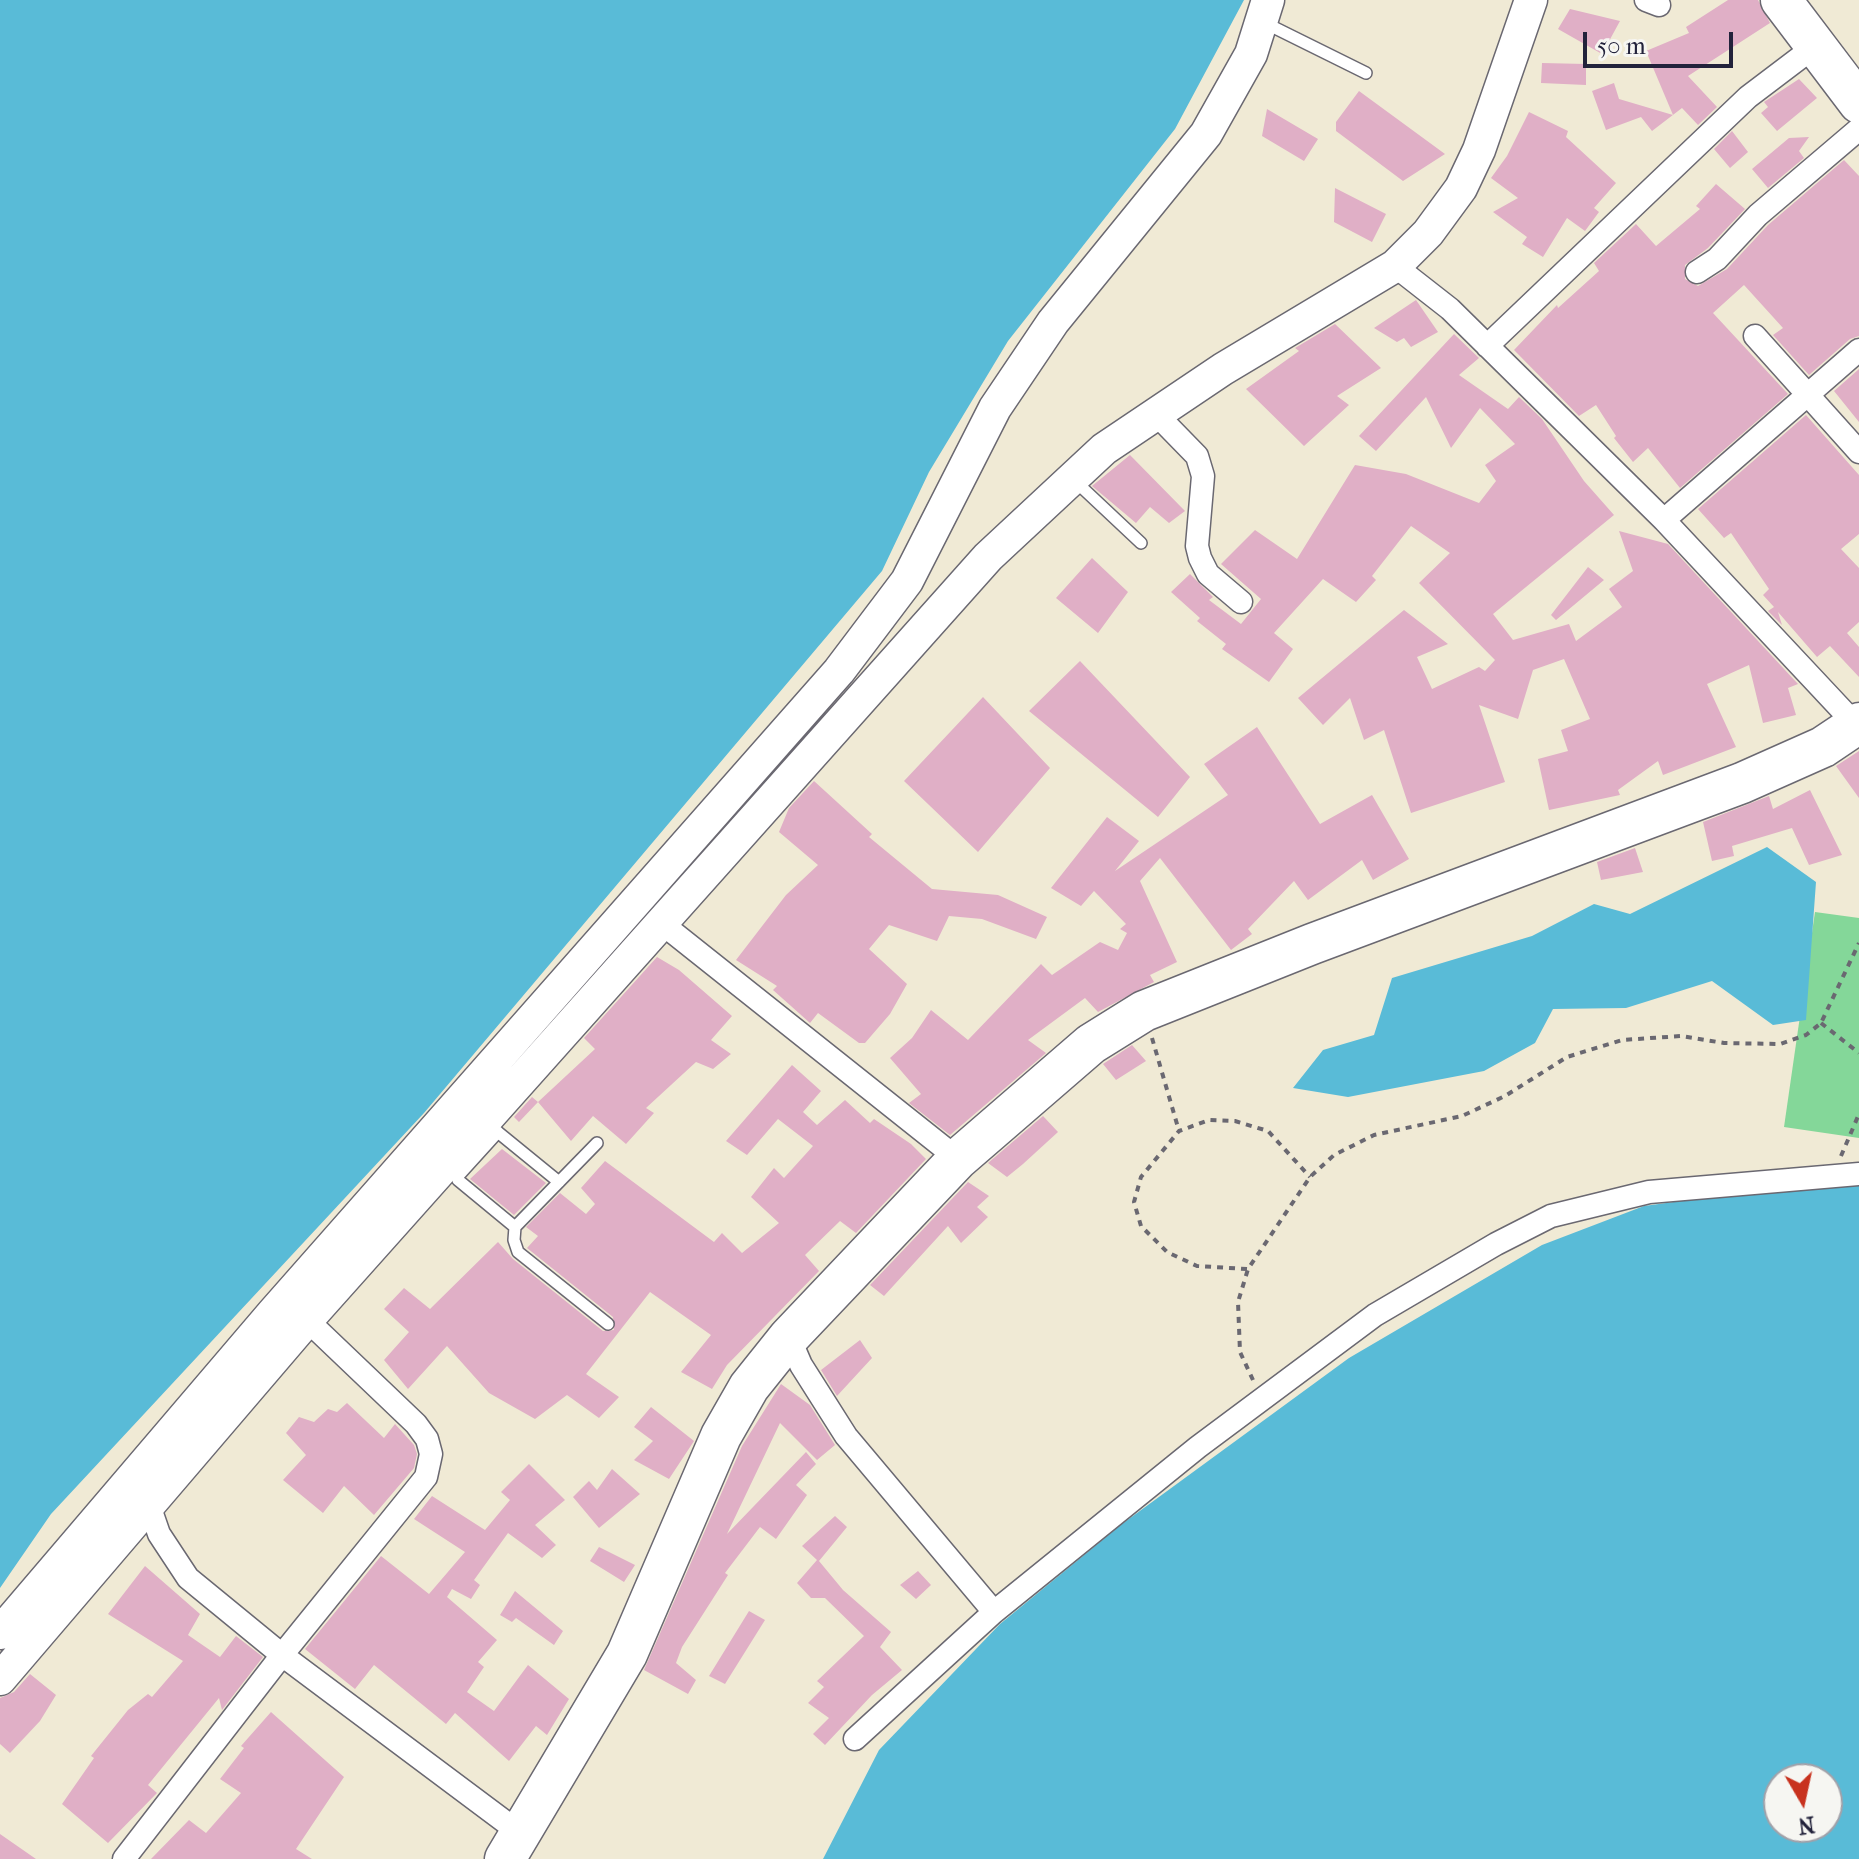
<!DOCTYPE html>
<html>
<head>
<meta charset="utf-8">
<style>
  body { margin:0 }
  #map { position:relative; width:1859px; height:1859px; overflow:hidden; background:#f0ead5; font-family:"IM FELL French Canon",serif }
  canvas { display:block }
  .north { position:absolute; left:1763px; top:1763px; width:80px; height:80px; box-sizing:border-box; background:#f6f6f2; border:2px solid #a1a1a9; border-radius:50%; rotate:171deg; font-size:22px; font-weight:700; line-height:32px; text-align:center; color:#22223b }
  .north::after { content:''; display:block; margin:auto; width:28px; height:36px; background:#c8321e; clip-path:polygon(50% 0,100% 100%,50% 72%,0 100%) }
  .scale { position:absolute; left:1583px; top:32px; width:150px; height:36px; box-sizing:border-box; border:4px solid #22223b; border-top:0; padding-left:10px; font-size:24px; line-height:28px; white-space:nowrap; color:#22223b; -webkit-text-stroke:6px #f6f6f2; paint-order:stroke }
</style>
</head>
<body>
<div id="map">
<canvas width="1859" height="1859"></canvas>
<div class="north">N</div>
<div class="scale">50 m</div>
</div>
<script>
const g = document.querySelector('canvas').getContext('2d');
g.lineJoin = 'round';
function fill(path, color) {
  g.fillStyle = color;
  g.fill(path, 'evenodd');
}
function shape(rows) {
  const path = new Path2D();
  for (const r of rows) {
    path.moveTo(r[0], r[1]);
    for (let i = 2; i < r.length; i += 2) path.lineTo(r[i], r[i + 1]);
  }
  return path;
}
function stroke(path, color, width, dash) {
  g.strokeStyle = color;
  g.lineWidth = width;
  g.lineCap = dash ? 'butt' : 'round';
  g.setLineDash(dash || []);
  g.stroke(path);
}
const green = shape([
  [1815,912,1859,918,1859,1138,1784,1127]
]);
const water = shape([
  [0,0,1244,0,1175,129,1008,341,929,472,882,571,424,1113,51,1514,0,1588],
  [1767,847,1816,882,1806,1020,1773,1025,1712,981,1626,1008,1553,1009,1535,1043,1484,1071,1348,1097,1293,1088,1323,1050,1374,1035,1392,978,1532,936,1594,904,1630,914],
  [1859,1177,1859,1859,823,1859,879,1750,1000,1624,1122,1524,1349,1358,1542,1245,1644,1206],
  [1779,1779,1827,1779,1827,1827,1779,1827]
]);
const building = shape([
  [1728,0,1758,0,1770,23,1688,76,1717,107,1698,125,1682,108,1652,131,1641,117,1606,130,1592,91,1614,83,1619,99,1673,115,1646,51,1689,33,1686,27],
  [1570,9,1620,21,1602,54,1558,29],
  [1542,63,1586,64,1586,85,1541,83],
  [1799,79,1817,98,1777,131,1761,113,1768,107,1764,102],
  [1359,91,1445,154,1403,181,1336,131,1336,122],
  [1267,109,1318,139,1304,161,1262,136],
  [1529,112,1568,131,1566,137,1616,183,1594,208,1599,212,1585,231,1567,218,1543,257,1522,244,1527,237,1493,212,1518,198,1491,178,1507,156],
  [1732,131,1748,152,1730,168,1714,149],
  [1809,137,1799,151,1804,158,1768,188,1752,169,1789,138],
  [1844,160,1859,176,1859,336,1850,339,1809,375,1773,335,1783,328,1744,285,1713,313,1788,394,1680,488,1648,448,1633,462,1614,438,1616,436,1596,405,1579,416,1514,350,1557,305,1558,308,1599,271,1594,263,1636,224,1656,246,1700,209,1696,206,1716,184,1745,209,1708,248,1685,265,1685,279,1698,286,1727,269,1768,225],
  [1335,188,1386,214,1372,242,1334,222],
  [1416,300,1438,332,1411,347,1404,338,1397,342,1374,328],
  [1335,324,1381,368,1337,396,1349,405,1304,446,1246,389,1299,351,1295,348],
  [1454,334,1479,358,1459,375,1508,409,1519,397,1542,419,1584,481,1614,515,1493,614,1513,640,1569,624,1576,641,1622,607,1609,589,1633,571,1619,531,1668,544,1798,684,1788,688,1796,715,1763,723,1749,665,1707,684,1736,747,1663,775,1658,761,1618,790,1620,795,1549,810,1538,759,1568,751,1561,730,1590,719,1564,659,1533,670,1518,719,1479,705,1505,782,1411,813,1384,730,1364,740,1350,698,1323,725,1298,698,1404,610,1448,644,1417,657,1432,689,1479,667,1485,671,1495,660,1419,583,1450,553,1411,526,1372,576,1376,580,1356,602,1323,579,1274,633,1293,649,1269,682,1222,649,1226,644,1197,621,1200,618,1171,592,1190,574,1213,597,1209,600,1241,624,1261,599,1221,564,1255,530,1297,559,1355,465,1406,474,1479,503,1496,481,1485,465,1515,444,1480,408,1451,448,1426,397,1376,451,1359,436],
  [1859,369,1859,422,1834,391],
  [1806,415,1859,475,1859,534,1841,549,1859,568,1859,622,1847,633,1859,647,1859,677,1830,646,1817,657,1778,612,1782,625,1768,611,1774,607,1763,595,1769,589,1731,533,1724,538,1698,509],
  [1130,455,1185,511,1169,523,1150,507,1136,523,1092,486],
  [1092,558,1128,592,1098,633,1056,598],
  [1588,567,1604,580,1556,620,1551,615],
  [1080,661,1190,777,1158,817,1029,711],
  [983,697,1050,768,978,852,904,781],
  [1257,727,1320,824,1372,795,1409,859,1373,880,1362,860,1308,900,1294,881,1248,929,1252,934,1231,950,1160,858,1140,881,1177,962,1150,975,1154,982,1098,1012,1085,998,1028,1040,1046,1053,950,1135,909,1103,921,1094,890,1058,912,1038,931,1010,968,1040,1041,964,1052,975,1100,942,1118,950,1127,933,1120,929,1126,924,1094,891,1081,906,1051,888,1107,817,1139,841,1115,871,1228,795,1204,764],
  [1859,751,1859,798,1836,766],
  [814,781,872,834,869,837,932,889,998,895,1047,917,1036,939,982,919,949,916,937,941,889,925,869,949,907,984,890,1014,865,1043,859,1043,818,1013,810,1023,773,990,777,986,736,960,786,895,818,865,779,832,789,808],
  [1810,790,1842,855,1809,865,1792,828,1732,846,1734,856,1712,861,1703,822,1769,796,1773,809],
  [1635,848,1643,872,1601,880,1597,862],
  [657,957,679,970,732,1016,711,1040,731,1054,713,1069,696,1062,646,1108,654,1113,626,1144,593,1116,571,1141,538,1102,595,1049,584,1038],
  [1132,1045,1146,1061,1116,1080,1103,1064],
  [792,1065,821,1091,803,1112,817,1125,845,1100,870,1123,874,1119,911,1144,926,1159,856,1233,840,1221,805,1255,819,1271,727,1365,712,1389,681,1372,711,1335,650,1292,586,1374,619,1397,599,1418,567,1395,535,1419,489,1393,447,1346,408,1389,384,1360,409,1332,384,1309,404,1288,430,1309,498,1242,513,1259,603,1331,614,1330,613,1317,527,1248,538,1236,526,1227,560,1193,586,1214,595,1204,581,1188,605,1161,714,1242,722,1233,742,1253,779,1223,751,1197,774,1168,784,1178,813,1146,778,1119,747,1155,726,1141],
  [532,1097,538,1102,519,1122,514,1117],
  [1043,1116,1058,1132,1023,1164,1007,1177,988,1163],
  [502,1149,546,1183,514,1215,470,1179],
  [968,1182,989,1196,977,1207,988,1217,961,1243,948,1226,884,1296,870,1285],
  [860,1340,872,1358,837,1396,821,1370],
  [781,1384,810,1405,835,1445,817,1460,780,1423,727,1534,806,1452,816,1464,796,1485,807,1495,776,1539,760,1527,725,1573,728,1575,682,1647,676,1663,696,1680,688,1694,644,1670,742,1446],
  [347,1403,384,1438,395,1424,414,1445,417,1454,414,1468,374,1515,344,1486,323,1513,283,1480,306,1455,286,1433,299,1417,314,1422,328,1409,337,1412],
  [651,1407,694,1441,669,1479,634,1460,653,1441,634,1427],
  [529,1464,565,1500,535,1525,556,1545,542,1558,508,1533,474,1580,480,1585,471,1599,452,1589,447,1597,497,1640,478,1662,484,1667,467,1692,494,1711,528,1665,569,1699,547,1735,536,1726,509,1761,455,1713,446,1724,374,1665,355,1689,305,1649,381,1556,429,1594,465,1552,414,1519,432,1496,485,1530,510,1500,501,1492],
  [612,1469,640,1494,599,1528,573,1497,589,1481,597,1490],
  [835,1516,847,1527,819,1561,843,1590,891,1632,880,1647,902,1670,872,1695,825,1745,813,1734,829,1718,808,1703,824,1687,817,1681,864,1636,825,1598,811,1598,797,1583,817,1560,802,1546],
  [599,1547,635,1565,624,1582,590,1561],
  [145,1566,200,1614,188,1635,220,1657,236,1636,263,1657,222,1710,219,1698,148,1785,157,1793,108,1843,62,1804,94,1758,91,1756,128,1710,148,1694,152,1697,183,1661,108,1614],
  [918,1571,931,1585,916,1599,900,1585],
  [515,1591,563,1631,554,1645,516,1618,512,1622,500,1615],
  [749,1611,765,1620,725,1684,709,1676],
  [30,1674,56,1695,40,1721,10,1753,0,1744,0,1698,14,1692],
  [271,1712,344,1777,296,1849,312,1859,151,1859,189,1820,206,1833,241,1793,220,1779,244,1748,241,1746],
  [0,1834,36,1859,0,1859]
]);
const path = shape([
  [1821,1023,1859,1053],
  [1152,1038,1179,1131],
  [1841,1156,1859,1114],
  [1247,1269,1197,1266,1167,1252,1141,1226,1134,1202,1141,1177,1179,1131,1209,1120,1235,1121,1268,1131,1310,1177],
  [1253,1380,1240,1352,1238,1302,1248,1269,1310,1177,1334,1155,1374,1135,1462,1116,1505,1096,1567,1057,1622,1040,1681,1036,1724,1043,1780,1044,1806,1035,1821,1023,1859,943]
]);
const lane = shape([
  [1263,22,1366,73],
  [1075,481,1141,543],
  [494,1129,559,1182],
  [498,1132,459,1175,458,1180,515,1227],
  [597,1143,515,1227,514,1240,518,1252,608,1324]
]);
const street = shape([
  [1646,0,1659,5],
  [1395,266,1450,309,1664,520,1856,725],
  [1697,272,1717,259,1758,215,1859,129],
  [1755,336,1859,452],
  [1487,346,1748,97,1814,47],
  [1156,414,1197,456,1203,476,1197,546,1200,558,1208,574,1241,602],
  [1664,520,1859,350],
  [660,922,958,1159],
  [789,1337,801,1365,846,1436,994,1612],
  [148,1502,159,1534,188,1578,282,1655,520,1833],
  [855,1739,994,1612,1198,1447,1375,1315,1496,1244,1551,1216,1649,1192,1859,1174],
  [124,1859,282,1655,426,1477,431,1454,427,1439,416,1424,307,1320]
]);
const secondary = shape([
  [0,1633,273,1313,839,671,907,581,995,408,1053,322,1206,134,1251,54,1268,0],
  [0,1679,307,1320,988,557,1104,449,1223,369,1395,266,1428,233,1461,188,1479,150,1531,0]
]);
const highway = shape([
  [1781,0,1859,103],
  [505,1859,627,1654,721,1436,749,1387,789,1337,958,1159,1091,1044,1144,1011,1312,944,1742,783,1823,747,1859,723]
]);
fill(green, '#84d799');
fill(water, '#59bbd7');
fill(building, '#e0afc6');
stroke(lane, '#6a6871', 14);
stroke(street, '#6a6871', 25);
stroke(secondary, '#6a6871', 35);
stroke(highway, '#6a6871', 43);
stroke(path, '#6a6871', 4, [6, 6]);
stroke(lane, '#fff', 11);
stroke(street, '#fff', 22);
stroke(secondary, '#fff', 32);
stroke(highway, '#fff', 40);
</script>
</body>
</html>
